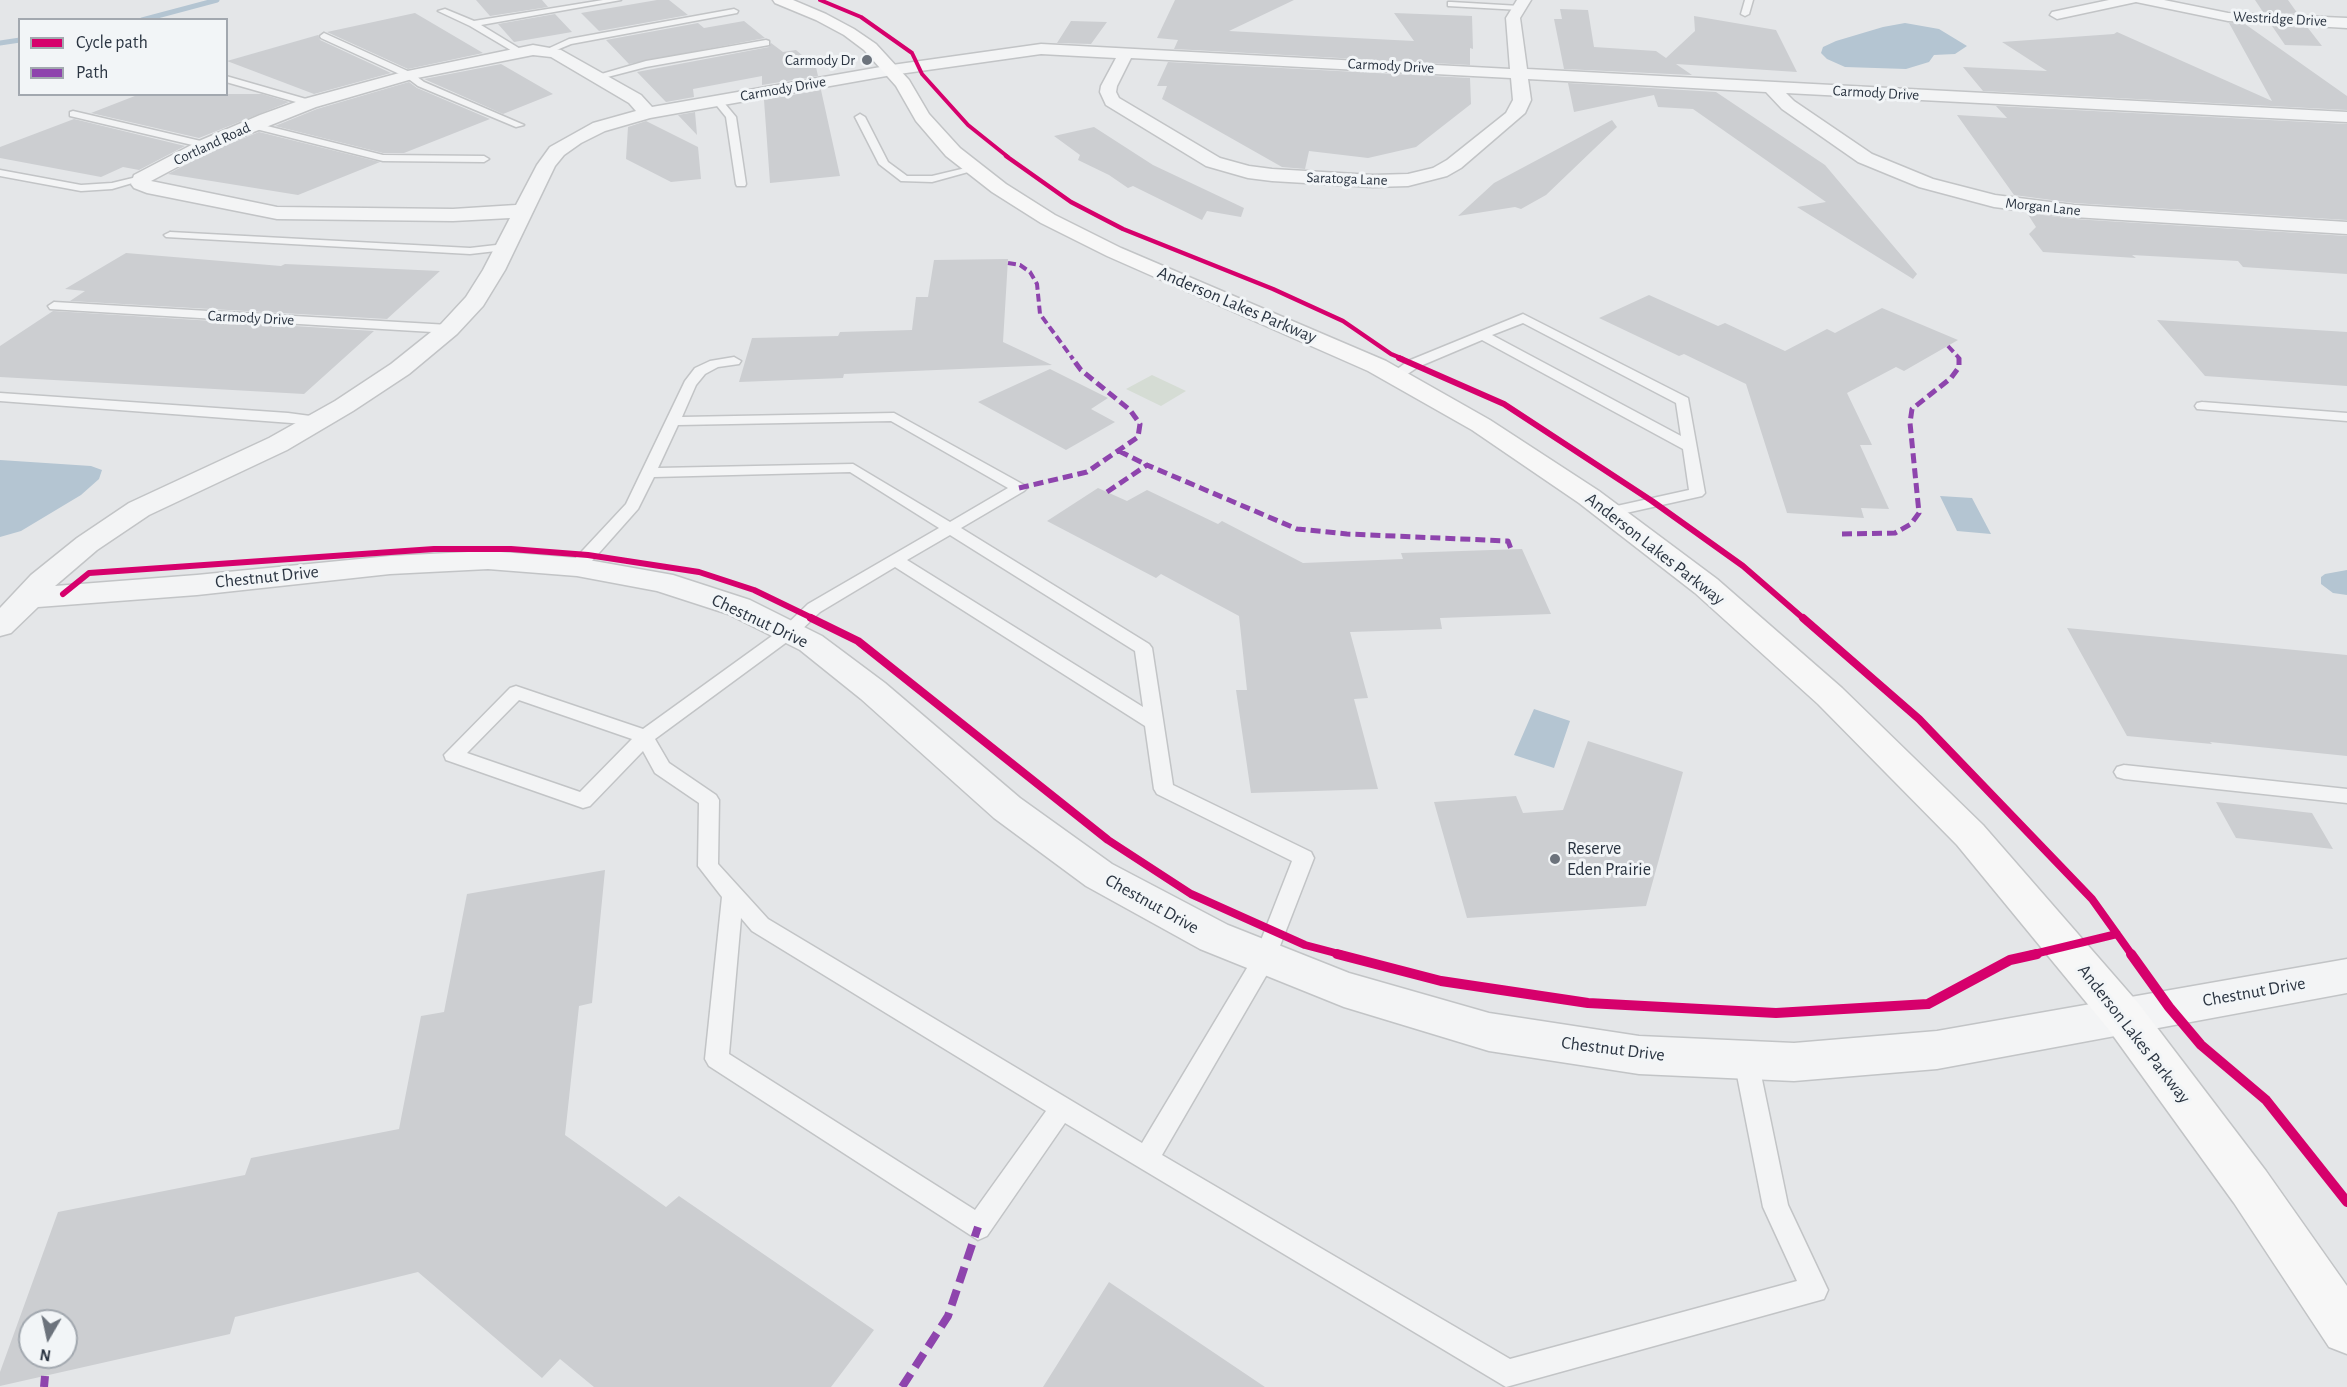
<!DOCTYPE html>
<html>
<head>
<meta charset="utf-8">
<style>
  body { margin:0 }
  #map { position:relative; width:2347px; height:1387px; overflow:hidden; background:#e4e6e8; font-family:"Alegreya Sans",sans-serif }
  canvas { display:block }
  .legend { position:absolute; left:18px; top:18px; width:210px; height:78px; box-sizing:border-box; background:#f2f5f7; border:2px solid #a2a8af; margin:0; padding:8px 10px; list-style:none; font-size:18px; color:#2b3542 }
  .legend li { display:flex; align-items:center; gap:12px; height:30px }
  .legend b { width:30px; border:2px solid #a2a8af }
  .north { position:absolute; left:18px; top:1309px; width:60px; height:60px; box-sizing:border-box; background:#f2f5f7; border:2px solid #a2a8af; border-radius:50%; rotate:189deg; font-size:16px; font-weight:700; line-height:24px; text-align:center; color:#2b3542 }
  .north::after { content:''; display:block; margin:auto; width:21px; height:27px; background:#6c737c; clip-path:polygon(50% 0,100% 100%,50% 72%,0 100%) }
</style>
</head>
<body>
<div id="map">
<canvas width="2347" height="1387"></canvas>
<ul class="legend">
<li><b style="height:8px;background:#d6006c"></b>Cycle path</li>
<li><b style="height:8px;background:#8e44ad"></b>Path</li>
</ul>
<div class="north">N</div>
</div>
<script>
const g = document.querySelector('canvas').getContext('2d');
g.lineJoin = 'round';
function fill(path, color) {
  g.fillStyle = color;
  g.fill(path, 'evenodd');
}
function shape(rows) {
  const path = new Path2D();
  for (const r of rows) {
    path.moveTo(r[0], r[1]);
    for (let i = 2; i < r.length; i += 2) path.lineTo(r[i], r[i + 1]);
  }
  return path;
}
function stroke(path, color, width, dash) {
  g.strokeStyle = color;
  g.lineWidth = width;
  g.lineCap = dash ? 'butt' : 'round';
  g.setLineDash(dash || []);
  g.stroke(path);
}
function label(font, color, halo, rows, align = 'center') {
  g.font = font + ' "Alegreya Sans",sans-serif';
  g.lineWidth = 6;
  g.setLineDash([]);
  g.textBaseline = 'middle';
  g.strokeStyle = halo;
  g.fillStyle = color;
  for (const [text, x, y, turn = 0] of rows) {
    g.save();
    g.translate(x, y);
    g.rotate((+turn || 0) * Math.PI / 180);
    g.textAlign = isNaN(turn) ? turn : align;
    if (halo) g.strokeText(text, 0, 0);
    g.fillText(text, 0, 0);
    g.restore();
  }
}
const green = shape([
  [1152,375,1186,391,1161,406,1126,389]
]);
const water = shape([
  [1905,23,1939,29,1967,46,1955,54,1934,55,1929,62,1906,69,1845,67,1827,59,1821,53,1823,47,1836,41,1883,27],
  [0,460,91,466,102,470,99,479,81,495,21,531,0,537],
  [1940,496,1972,498,1991,534,1957,531],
  [2347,570,2347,595,2333,593,2321,584,2321,577,2325,574],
  [1534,709,1570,721,1554,768,1514,755]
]);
const stream = shape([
  [142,20,217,0],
  [0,43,20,40]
]);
const building = shape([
  [476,0,542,0,548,7,490,16],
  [657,0,669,0,688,15,599,31,581,13],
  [1175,0,1294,0,1229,31,1315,36,1414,41,1394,13,1472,16,1473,49,1470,48,1470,65,1174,49,1178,40,1157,38],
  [2255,0,2288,0,2298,14,2263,12],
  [1560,9,1588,10,1594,47,1656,51,1666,58,1695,31,1694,16,1776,30,1797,72,1676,64,1692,75,1564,69,1554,19,1562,19],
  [415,13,483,53,408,69,327,32],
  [555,14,572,32,514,42,498,24],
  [744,21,765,38,629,64,606,40,698,23,704,28],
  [1071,21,1107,22,1091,44,1057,43],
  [2229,23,2245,24,2347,96,2347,110,1983,91,1963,67,2047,71,2002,42,2114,34,2117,32,2272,101],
  [2272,26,2308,28,2322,46,2285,45],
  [318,35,320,40,391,73,314,94,227,61],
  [771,43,783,52,796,50,816,67,818,76,762,85,762,76,693,89,694,97,666,102,637,72,769,47],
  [1168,62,1470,78,1471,104,1416,147,1368,158,1309,151,1305,169,1282,167,1162,99,1167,86,1157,86],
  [501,64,553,94,503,114,424,79],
  [409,82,417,88,490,119,404,153,383,153,275,126,317,109],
  [1568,83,1716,92,1825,165,1917,274,1913,279,1797,207,1826,202,1693,109,1658,107,1654,95,1574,112],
  [821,90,840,176,770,183,764,100],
  [140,94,262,94,289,102,199,138,91,113],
  [1996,106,2347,124,2347,220,2074,203,2014,195,1957,115,2007,118],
  [695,112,697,135,678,115],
  [74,119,185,146,139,170,123,167,101,177,0,158,0,147],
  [1612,120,1617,127,1546,195,1521,209,1515,207,1458,216,1494,183],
  [646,121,698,147,701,179,671,182,626,159,628,127],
  [1094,127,1153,165,1244,208,1241,217,1207,211,1202,220,1133,186,1128,188,1109,175,1078,160,1080,155,1054,136],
  [259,132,380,162,298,195,168,174,212,151],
  [2027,213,2074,219,2347,236,2347,274,2243,267,2238,261,2132,255,2136,258,2043,252,2029,234,2036,227],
  [126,253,281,266,285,264,440,271,387,319,70,301,85,291,65,289],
  [1008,259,1003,342,1052,365,844,374,843,378,739,382,752,338,838,336,840,332,912,330,916,297,928,297,934,260],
  [1649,295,1718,326,1725,323,1785,351,1827,329,1835,333,1882,308,1958,340,1904,371,1896,367,1847,393,1872,445,1860,445,1889,509,1861,508,1864,518,1787,513,1746,384,1684,354,1679,356,1599,318],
  [53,311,374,331,304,394,0,377,0,346],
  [2157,320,2347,332,2347,386,2205,376],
  [1050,369,1108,398,1091,409,1115,422,1066,450,978,402],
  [1098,488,1127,501,1147,490,1218,524,1222,521,1303,563,1403,559,1401,553,1522,549,1551,614,1440,618,1442,629,1350,632,1368,698,1354,699,1378,789,1251,793,1236,690,1247,690,1239,616,1161,574,1156,578,1047,521],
  [2067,628,2347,655,2347,756,2210,742,2212,744,2127,736],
  [1588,741,1683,772,1646,906,1467,918,1434,802,1516,796,1523,813,1563,810],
  [2216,802,2312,813,2333,849,2236,838],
  [605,870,592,1003,579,1006,565,1135,666,1207,679,1196,874,1330,831,1387,594,1387,560,1359,542,1378,418,1272,235,1317,230,1334,0,1386,0,1372,58,1212,245,1175,251,1158,399,1129,421,1016,444,1012,467,894],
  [30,1321,66,1321,66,1357,30,1357],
  [1109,1282,1265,1387,1043,1387]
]);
const lane = shape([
  [603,0,621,0,481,25,522,50,522,54,519,55,470,26,438,11,445,9,474,21,603,0],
  [1745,0,1753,0,1749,14,1745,16,1741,14,1745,0],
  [1451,2,1520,6,1524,8,1520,10,1448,6,1448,2,1451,2],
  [734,9,738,11,737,13,571,44,547,54,543,51,569,39,734,9],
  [324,33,412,73,424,82,524,125,516,127,418,86,406,77,321,38,320,36,324,33],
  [766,40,769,41,769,45,646,67,596,80,591,77,646,61,766,40],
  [226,76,313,101,315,103,310,106,226,82,226,76],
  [715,99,721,99,736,117,746,184,745,186,737,186,736,184,726,117,713,101,715,99],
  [73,111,205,142,210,145,205,148,70,116,70,112,73,111],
  [860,114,865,117,888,162,907,176,932,176,974,166,979,169,932,182,901,181,879,164,855,117,860,114],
  [251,122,383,155,484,156,489,159,484,162,383,161,248,127,248,123,251,122],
  [0,170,81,185,112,183,141,176,146,179,112,189,81,191,0,176,0,170],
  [170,232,470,248,505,244,511,247,505,250,470,254,166,237,164,235,170,232],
  [54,302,449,325,455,329,449,333,50,309,48,306,54,302],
  [1523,314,1688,398,1705,493,1702,496,1608,517,1603,515,1600,512,1603,509,1689,490,1683,449,1482,340,1418,367,1400,379,1390,379,1388,376,1408,361,1523,314],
  [1523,323,1676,403,1681,436,1492,335,1523,323],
  [734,357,741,361,739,364,718,367,705,374,696,385,682,417,894,413,1024,485,1027,488,1024,491,961,528,1149,644,1152,648,1173,785,1311,852,1314,858,1273,964,1162,1155,1510,1359,1797,1281,1763,1207,1734,1060,1738,1053,1746,1049,1754,1053,1758,1060,1788,1205,1828,1290,1824,1299,1506,1387,1065,1123,987,1236,978,1240,709,1066,705,1059,722,897,698,866,699,803,655,773,643,751,590,806,583,808,446,760,444,755,510,688,516,686,643,729,783,628,808,604,939,528,850,472,654,477,638,509,583,571,571,571,569,567,571,563,626,504,685,381,695,368,710,361,734,357],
  [891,421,1008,488,950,522,853,464,658,468,678,425,891,421],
  [950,535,1135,651,1143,707,907,560,950,535],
  [895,567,1145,726,1154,789,1157,794,1292,861,1256,953,1142,1143,768,919,718,864,719,800,716,795,669,763,655,739,795,636,820,612,895,567],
  [519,700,632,739,580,792,467,753,519,700],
  [741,918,752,931,1046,1111,975,1210,729,1054,741,918],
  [0,393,288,413,318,417,325,421,318,425,0,401,0,393],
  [2202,402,2347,413,2347,421,2197,409,2195,406,2197,403,2202,402],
  [2124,765,2347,789,2347,803,2124,779,2117,777,2114,772,2117,767,2124,765]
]);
const street = shape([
  [1517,0,1531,0,1520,18,1527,69,2347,112,2347,122,1786,93,1794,101,1872,154,1933,179,1995,195,2074,205,2347,222,2347,234,2074,217,1994,207,1919,187,1858,162,1782,109,1766,92,1528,79,1531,100,1525,113,1461,168,1447,176,1408,186,1373,187,1272,181,1248,178,1206,166,1106,105,1100,92,1101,86,1116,58,1041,54,892,75,650,118,605,131,581,143,564,155,555,166,505,270,483,306,457,334,409,374,353,411,287,450,149,515,97,550,55,586,197,575,390,556,488,551,577,558,673,575,750,600,822,636,885,683,1020,798,1112,864,1228,925,1349,973,1489,1013,1639,1036,1794,1043,1937,1031,2347,959,2347,993,1937,1069,1794,1081,1639,1074,1489,1051,1344,1007,1200,949,1086,886,994,818,861,699,800,650,728,614,657,591,577,576,488,569,390,574,197,595,38,607,11,633,0,636,0,608,31,575,77,538,129,503,269,438,335,401,391,364,441,324,466,297,483,270,510,218,453,221,277,219,147,193,134,188,131,184,134,175,199,141,260,115,304,99,403,72,533,45,561,50,641,95,652,107,892,65,1041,44,1510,69,1506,18,1517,0],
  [533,55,551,57,629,103,636,111,593,123,550,147,537,165,516,205,453,209,277,207,151,181,211,149,316,107,412,79,533,55],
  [1131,58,1511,78,1513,100,1506,113,1447,160,1433,168,1408,174,1373,175,1272,169,1249,166,1220,158,1119,98,1116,92,1117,86,1131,58],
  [2109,0,2164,0,2228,13,2347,18,2347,28,2228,21,2136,2,2057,19,2050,15,2052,12,2109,0]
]);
const secondary = shape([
  [773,0,793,0,826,14,854,29,876,44,909,80,929,114,960,148,1006,184,1055,215,1121,248,1386,361,1490,420,1599,491,1717,579,1842,688,1983,825,2139,1004,2266,1171,2347,1286,2347,1354,2329,1347,2234,1203,2109,1030,1957,845,1818,704,1695,593,1579,503,1472,430,1368,371,1107,256,1041,223,992,192,946,156,916,121,896,86,864,50,844,35,816,20,775,3,773,0]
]);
const quietFar2 = shape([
  [1008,263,1020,265,1030,272,1037,284,1040,314,1073,359],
  [1948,346,1960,359]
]);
const quietFar1 = shape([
  [1119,451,1147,465],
  [1019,488,1087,472,1138,437,1140,424,1130,410,1081,370,1072,358],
  [1107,492,1147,465,1297,529,1347,534,1508,541,1511,549],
  [1842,534,1895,533,1911,524,1919,513,1910,423,1912,409,1951,378,1959,367,1959,358]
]);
const quiet = shape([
  [44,1387,45,1376],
  [902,1387,948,1316,978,1227]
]);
const cyclewayFar4 = shape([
  [820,0,861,17,912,53,922,74,968,125,1008,157]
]);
const cyclewayFar3 = shape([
  [1006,156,1071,202,1123,229,1273,289,1343,321,1391,354,1403,359]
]);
const cyclewayFar2 = shape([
  [1399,358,1504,404,1652,501,1743,566,1804,619],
  [63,594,89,573,434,549,511,549,588,555,699,572,754,590,814,619]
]);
const cyclewayFar1 = shape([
  [811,618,858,641,1108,840,1191,894,1305,945,1343,955],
  [1803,618,1919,719,2092,899,2132,955],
  [2030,955,2117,934]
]);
const cycleway = shape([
  [1337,954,1441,981,1588,1003,1776,1013,1928,1004,2010,960,2037,954],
  [2131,954,2169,1007,2201,1045,2266,1100,2347,1202]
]);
const markers = [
  [867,60,6,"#6c737c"],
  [1555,859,6,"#6c737c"]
];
const farStreetnames = [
  ["Westridge Drive",2280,19,3],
  ["Carmody Drive",1391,66,3],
  ["Carmody Drive",783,89,-10],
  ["Carmody Drive",1876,93,3],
  ["Cortland Road",212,144,-25],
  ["Saratoga Lane",1347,179,2],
  ["Morgan Lane",2043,207,6],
  ["Carmody Drive",251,318,3]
];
const farPoinames = [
  ["Carmody Dr",855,60]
];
const streetNames = [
  ["Anderson Lakes Parkway",1237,305,23],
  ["Anderson Lakes Parkway",1655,549,38],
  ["Chestnut Drive",267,577,-6],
  ["Chestnut Drive",760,621,25],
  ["Chestnut Drive",1152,904,29],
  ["Chestnut Drive",2254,992,-10],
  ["Anderson Lakes Parkway",2134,1034,52],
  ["Chestnut Drive",1613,1049,7]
];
const poiNames = [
  ["Reserve",1567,849],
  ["Eden Prairie",1567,870]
];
fill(green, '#d5dcd4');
fill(water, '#b4c5d2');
stroke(stream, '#b4c5d2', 5);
fill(building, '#ccced1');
stroke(lane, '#c2c4c6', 3);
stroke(street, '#c2c4c6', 3);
stroke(secondary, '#c2c4c6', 3);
fill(lane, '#f3f4f5');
fill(street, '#f3f4f5');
fill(secondary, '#f7f7f7');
stroke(quietFar2, '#8e44ad', 4, [8, 4]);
stroke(quietFar1, '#8e44ad', 5, [10, 5]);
stroke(quiet, '#8e44ad', 8, [16, 8]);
stroke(cyclewayFar4, '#d6006c', 4);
stroke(cyclewayFar3, '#d6006c', 4.5);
stroke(cyclewayFar2, '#d6006c', 6);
stroke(cyclewayFar1, '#d6006c', 8);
stroke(cycleway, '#d6006c', 10);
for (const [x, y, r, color] of markers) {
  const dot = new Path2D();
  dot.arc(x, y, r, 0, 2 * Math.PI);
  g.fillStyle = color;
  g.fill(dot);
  stroke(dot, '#f2f5f7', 2);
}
label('15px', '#2b3542', '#f2f5f7', farStreetnames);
label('15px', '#2b3542', '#f2f5f7', farPoinames, 'right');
label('18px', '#2b3542', '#f2f5f7', streetNames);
label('18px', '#2b3542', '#f2f5f7', poiNames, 'left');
</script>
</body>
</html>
